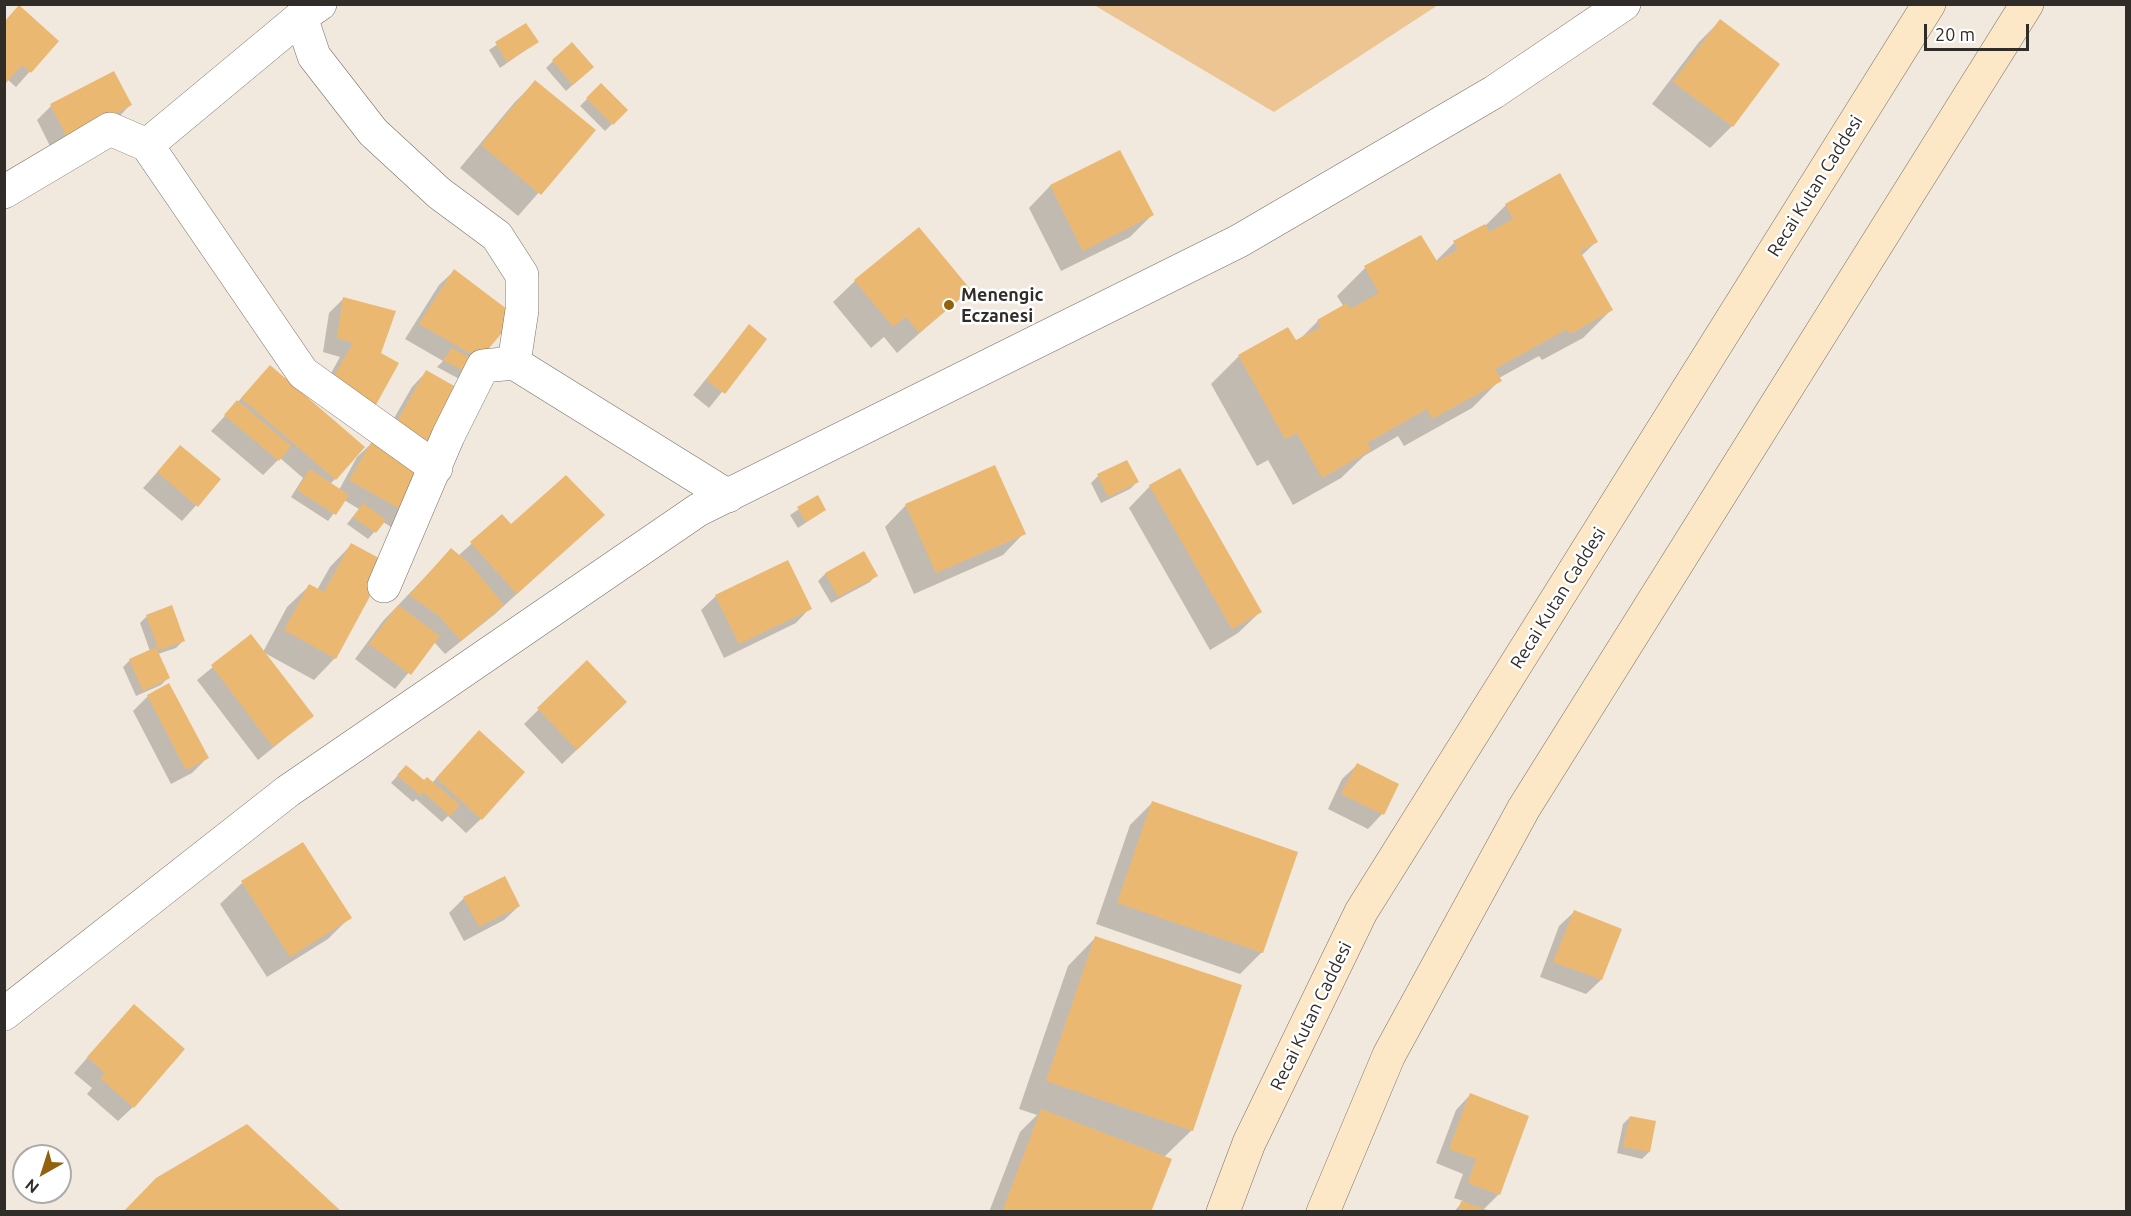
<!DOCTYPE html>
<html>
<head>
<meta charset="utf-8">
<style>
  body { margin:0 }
  #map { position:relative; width:2131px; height:1216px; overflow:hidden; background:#f2e9de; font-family:Ubuntu,sans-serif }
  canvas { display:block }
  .frame { position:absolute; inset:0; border:6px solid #302d29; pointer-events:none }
  .north { position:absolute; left:12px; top:1144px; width:60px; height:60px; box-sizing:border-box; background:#fff; border:2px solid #acaba9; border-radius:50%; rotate:219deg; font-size:16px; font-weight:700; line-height:24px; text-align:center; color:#302d29 }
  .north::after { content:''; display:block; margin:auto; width:21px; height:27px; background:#91610e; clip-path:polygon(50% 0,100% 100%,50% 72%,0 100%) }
  .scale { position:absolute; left:1924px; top:24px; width:105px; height:27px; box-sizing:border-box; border:3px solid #302d29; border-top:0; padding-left:8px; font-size:18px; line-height:21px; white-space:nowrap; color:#302d29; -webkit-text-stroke:4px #fff; paint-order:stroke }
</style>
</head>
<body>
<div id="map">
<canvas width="2131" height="1216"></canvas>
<div class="frame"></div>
<div class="north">N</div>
<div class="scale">20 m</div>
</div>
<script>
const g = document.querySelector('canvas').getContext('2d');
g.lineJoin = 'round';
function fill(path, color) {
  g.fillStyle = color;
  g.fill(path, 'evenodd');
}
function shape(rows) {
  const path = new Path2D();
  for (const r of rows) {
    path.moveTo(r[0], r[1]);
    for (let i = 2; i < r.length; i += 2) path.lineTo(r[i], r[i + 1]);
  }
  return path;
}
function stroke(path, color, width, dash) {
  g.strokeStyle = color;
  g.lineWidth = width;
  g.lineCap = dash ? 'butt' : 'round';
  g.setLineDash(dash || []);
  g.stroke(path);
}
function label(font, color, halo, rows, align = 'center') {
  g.font = font + ' Ubuntu,sans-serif';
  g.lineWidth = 5;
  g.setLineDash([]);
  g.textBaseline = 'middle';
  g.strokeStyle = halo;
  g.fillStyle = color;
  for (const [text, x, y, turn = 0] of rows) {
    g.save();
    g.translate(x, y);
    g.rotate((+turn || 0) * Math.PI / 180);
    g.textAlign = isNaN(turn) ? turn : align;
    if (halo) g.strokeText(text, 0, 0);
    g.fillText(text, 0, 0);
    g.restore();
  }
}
const green = shape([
  [1094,5,1094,4,1438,5,1274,112]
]);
const shadow = shape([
  [1720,21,1778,64,1732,126,1710,148,1652,104,1699,42],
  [4,22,57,41,16,87,7,79],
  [526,25,537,42,500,68,489,50],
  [553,61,585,74,566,91,546,68],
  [535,82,594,130,518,216,460,168,514,103],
  [601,85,626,110,605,131,580,106],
  [130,105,116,120,53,152,37,120,51,106],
  [1119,152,1152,215,1130,237,1061,271,1029,208,1050,186],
  [1506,205,1596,242,1581,256,1611,310,1583,338,1542,360,1539,356,1499,378,1500,380,1472,408,1404,446,1398,436,1364,456,1341,478,1293,505,1268,460,1257,466,1211,384,1239,356,1296,343,1318,321,1344,307,1337,296,1365,268,1435,262,1454,243,1485,226],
  [454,271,478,358,463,381,437,367,443,361,405,339,439,285],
  [855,281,969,290,897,353,884,337,871,348,833,302],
  [344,298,394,312,356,425,315,402,340,357,323,352,329,313],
  [749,326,765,339,709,408,693,395],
  [270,367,335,479,330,484,339,490,357,457,372,443,378,446,412,387,426,372,427,474,391,527,383,522,368,539,347,524,359,509,344,500,328,521,291,497,303,478,280,458,263,475,211,431],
  [180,447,219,480,182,521,143,488],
  [1098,476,1137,482,1130,489,1101,503,1091,483],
  [1150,486,1260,612,1238,633,1210,650,1129,508],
  [817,497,825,510,798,528,790,515],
  [906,505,1024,533,1003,555,914,594,885,527],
  [603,515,495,614,445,654,434,642,395,689,355,659,383,621,451,550,458,556,502,516,511,527],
  [351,545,335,658,314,680,263,652,312,716,258,760,197,680,251,636,263,652,287,607,309,586,317,590,330,567],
  [864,553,876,575,870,582,831,603,818,581,825,574],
  [716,596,810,608,796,623,724,658,701,610],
  [147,616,183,641,176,648,158,654,168,678,161,685,136,696,123,667,130,660,150,651,140,623],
  [587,662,611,717,562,764,524,724],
  [148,696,207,758,192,773,171,784,133,711],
  [465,747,481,819,466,833,448,816,442,822,416,799,413,802,391,783,399,774,432,783],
  [1357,765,1397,784,1382,814,1368,829,1328,809,1342,779],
  [1152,803,1262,952,1240,974,1096,924,1130,825],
  [242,883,350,917,328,939,267,977,220,904],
  [464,898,519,906,504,920,464,941,449,913],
  [1574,912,1601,980,1586,994,1540,977,1559,926],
  [1096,937,1192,1130,1164,1157,1150,1212,989,1212,1020,1132,1037,1115,1019,1109,1068,966],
  [119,1021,133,1107,118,1121,87,1094,92,1088,74,1073],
  [1470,1095,1527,1116,1498,1195,1483,1210,1487,1212,1454,1212,1463,1201,1454,1198,1463,1174,1436,1163,1456,1110],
  [1630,1117,1649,1152,1642,1159,1617,1153,1623,1124]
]);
const building = shape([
  [19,5,59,41,31,73,22,65,4,85,4,22],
  [1720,19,1780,64,1733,127,1673,82],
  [526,23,539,42,507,62,495,42],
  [572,42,594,67,573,85,552,60],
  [114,71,132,105,68,139,50,104],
  [535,80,596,130,541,195,481,145],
  [601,83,628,110,613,125,586,98],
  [1120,150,1154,215,1083,251,1050,185],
  [1560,173,1598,242,1580,251,1613,310,1570,334,1567,329,1495,369,1502,381,1432,419,1427,409,1367,443,1371,450,1322,478,1297,433,1285,439,1238,355,1288,327,1296,340,1321,327,1317,320,1347,303,1350,309,1379,293,1364,266,1421,235,1437,261,1458,250,1453,241,1485,224,1489,232,1513,219,1505,204],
  [919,227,971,290,919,333,906,317,893,327,854,280],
  [454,269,516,316,480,359,419,324],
  [343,297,396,311,381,353,399,363,372,412,328,387,353,343,337,338],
  [749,324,767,339,725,394,706,380],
  [452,348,480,363,471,374,443,360],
  [270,365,365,447,336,480,241,398],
  [426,370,463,391,428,453,391,432],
  [237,400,291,446,279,461,224,415],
  [372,441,430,473,407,513,349,480],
  [180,445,221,479,198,507,157,472],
  [1127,460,1139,482,1108,497,1097,474],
  [995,465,1026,534,936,573,905,504],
  [1180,468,1262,612,1232,629,1149,485],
  [310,469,349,495,336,515,297,490],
  [566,475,605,515,517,594,470,542,502,514,511,524],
  [818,495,826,510,806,522,797,507],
  [363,503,386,520,376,533,353,517],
  [351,543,388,563,336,659,284,630,309,584,324,592],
  [451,548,470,564,504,605,461,641,439,616,409,595],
  [864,551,878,576,838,597,825,573],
  [788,560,812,609,739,644,715,595],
  [172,605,185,641,159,650,146,615],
  [398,605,440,636,411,675,369,644],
  [251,634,314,716,273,747,211,665],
  [156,647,170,678,143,691,129,659],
  [587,660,627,702,577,750,537,708],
  [169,683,209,758,186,770,147,695],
  [479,730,525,772,482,820,436,778],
  [1357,763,1399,784,1384,815,1341,794],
  [406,765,424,780,427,777,460,805,450,816,423,792,421,796,397,775],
  [1152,801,1298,852,1263,953,1117,903],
  [303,842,352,918,290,957,241,881],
  [505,876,520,906,479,927,463,897],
  [1574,910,1622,929,1602,980,1553,962],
  [1095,936,1242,985,1193,1131,1046,1081],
  [134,1004,185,1049,134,1108,100,1078,105,1073,87,1057],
  [1470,1093,1529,1116,1500,1195,1468,1183,1476,1159,1449,1149],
  [1041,1109,1172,1159,1151,1212,1002,1212],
  [1630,1116,1656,1121,1650,1152,1623,1147],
  [247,1124,342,1212,123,1212,156,1178],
  [1461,1201,1490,1211,1490,1212,1458,1212]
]);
const minor = shape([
  [320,4,301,17,314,56,373,132,439,193,497,236,522,275,522,310,514,363,728,496],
  [147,145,301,17],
  [4,192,110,129,147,145,303,373,436,468],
  [384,586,448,436,483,366,514,363]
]);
const tertiary = shape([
  [4,1014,288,791,698,510,1239,241,1494,92,1624,4]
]);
const secondary = shape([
  [1223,1212,1249,1143,1361,912,1929,4],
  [1323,1212,1389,1055,1524,808,2027,4]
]);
const markers = [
  [949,305,6,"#91610e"]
];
const streetNames = [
  ["Recai Kutan Caddesi",1815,186,-58],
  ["Recai Kutan Caddesi",1558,598,-58],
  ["Recai Kutan Caddesi",1311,1016,-64]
];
const poiNames = [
  ["Menengic",961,295],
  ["Eczanesi",961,316]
];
fill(green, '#edc592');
fill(shadow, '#0003');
fill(building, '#ebb872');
stroke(minor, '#766e65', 34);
stroke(tertiary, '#766e65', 34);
stroke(secondary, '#766e65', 34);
stroke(minor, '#fff', 33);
stroke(tertiary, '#fff', 33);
stroke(secondary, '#fce7c7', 33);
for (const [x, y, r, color] of markers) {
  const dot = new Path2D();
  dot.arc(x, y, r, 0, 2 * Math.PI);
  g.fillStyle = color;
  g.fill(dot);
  stroke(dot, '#fff', 2);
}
label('18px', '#302d29', '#fff', streetNames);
label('bold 18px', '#302d29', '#fff', poiNames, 'left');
</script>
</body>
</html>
